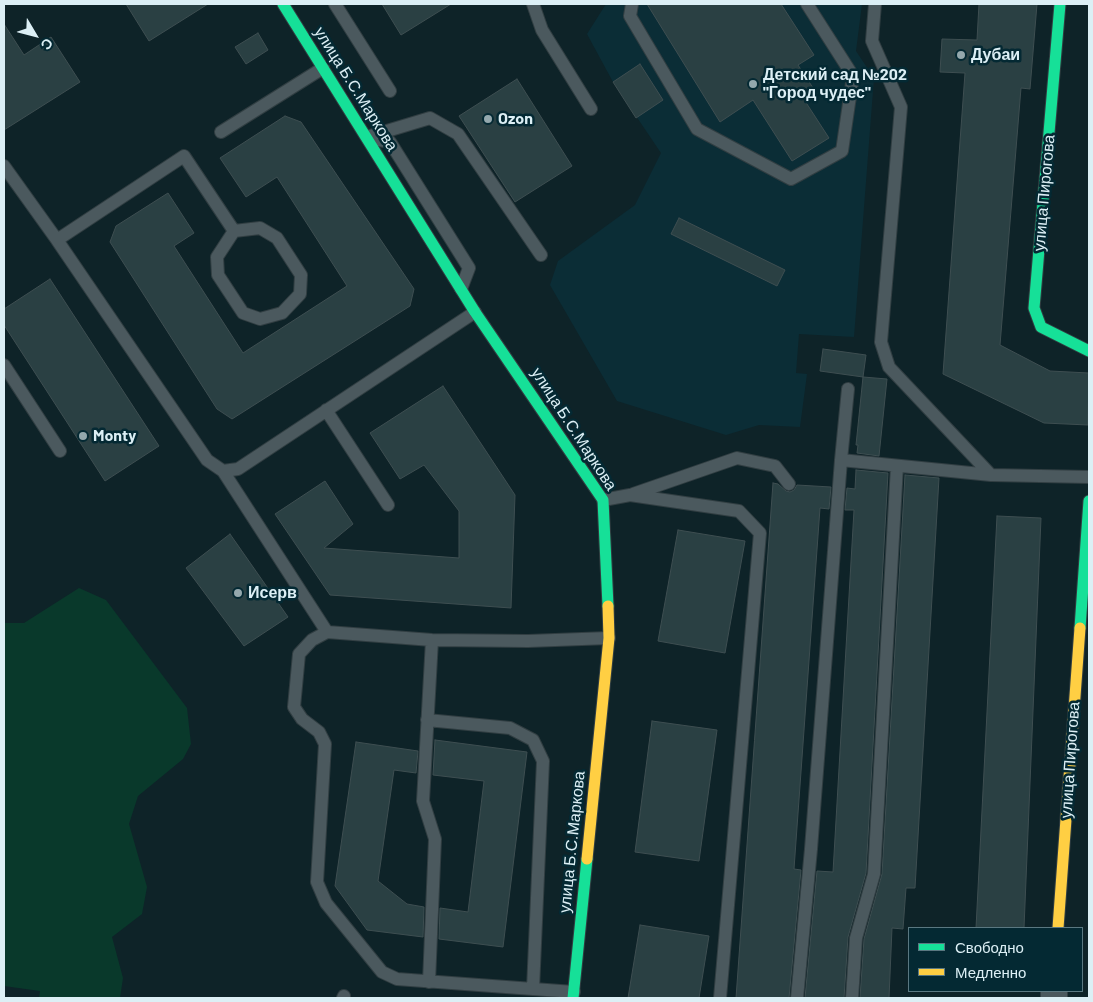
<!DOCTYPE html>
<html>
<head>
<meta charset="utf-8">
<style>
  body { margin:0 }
  #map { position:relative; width:1093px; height:1002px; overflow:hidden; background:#0e2328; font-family:Barlow,sans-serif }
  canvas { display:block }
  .frame { position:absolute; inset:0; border:5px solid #dceff5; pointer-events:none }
  .legend { position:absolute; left:908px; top:927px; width:175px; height:65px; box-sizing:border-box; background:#042933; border:1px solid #5a7881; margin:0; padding:6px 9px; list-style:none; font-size:15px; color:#dceff5 }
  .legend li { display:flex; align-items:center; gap:10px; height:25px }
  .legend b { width:25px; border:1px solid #5a7881 }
  .north { position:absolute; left:10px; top:10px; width:50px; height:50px; -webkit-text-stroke:4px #042933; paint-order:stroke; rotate:127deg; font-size:14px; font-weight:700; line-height:20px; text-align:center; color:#dceff5 }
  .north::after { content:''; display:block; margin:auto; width:18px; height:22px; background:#dceff5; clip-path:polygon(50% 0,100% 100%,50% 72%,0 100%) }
</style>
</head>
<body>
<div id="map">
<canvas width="1093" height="1002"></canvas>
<div class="frame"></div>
<ul class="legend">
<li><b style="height:6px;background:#16e098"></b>Свободно</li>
<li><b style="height:6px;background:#ffcf43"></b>Медленно</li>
</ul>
<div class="north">С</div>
</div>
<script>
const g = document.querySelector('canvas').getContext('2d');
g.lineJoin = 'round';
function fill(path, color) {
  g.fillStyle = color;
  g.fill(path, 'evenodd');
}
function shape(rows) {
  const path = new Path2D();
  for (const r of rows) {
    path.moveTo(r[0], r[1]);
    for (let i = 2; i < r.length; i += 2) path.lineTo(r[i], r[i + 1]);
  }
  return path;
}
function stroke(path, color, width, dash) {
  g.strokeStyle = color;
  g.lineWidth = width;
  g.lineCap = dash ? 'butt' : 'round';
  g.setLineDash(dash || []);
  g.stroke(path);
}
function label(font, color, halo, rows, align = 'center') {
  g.font = font + ' Barlow,sans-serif';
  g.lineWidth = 5;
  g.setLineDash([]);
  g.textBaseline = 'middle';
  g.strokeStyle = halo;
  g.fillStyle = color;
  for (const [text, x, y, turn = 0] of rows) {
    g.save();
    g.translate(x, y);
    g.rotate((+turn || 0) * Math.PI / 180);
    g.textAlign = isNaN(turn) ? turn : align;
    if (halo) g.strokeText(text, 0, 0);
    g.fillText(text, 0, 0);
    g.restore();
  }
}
const built = shape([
  [606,4,862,4,856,51,874,78,854,337,799,334,796,373,807,374,800,427,759,425,726,435,617,401,550,285,558,261,635,205,661,153,613,82,587,34]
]);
const green = shape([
  [79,588,106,600,187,708,191,744,183,759,138,796,129,824,147,887,142,914,112,937,123,978,120,998,39,998,40,991,4,986,4,623,24,623]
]);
const building = shape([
  [126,4,208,4,149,41,126,4],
  [382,4,451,4,401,35,382,4],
  [647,4,781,4,814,55,798,65,817,94,805,101,829,138,792,161,753,100,720,122,647,4],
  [979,4,1037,4,1030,89,1021,88,1000,345,1050,371,1089,373,1088,425,1044,423,943,374,965,73,940,72,942,39,977,40,979,4],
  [4,24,24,55,51,37,80,82,4,130,4,24],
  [258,33,268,50,246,64,235,47,258,33],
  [640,64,663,100,636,118,613,82,640,64],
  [517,79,572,166,515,202,459,116,517,79],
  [285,116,301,122,414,289,410,306,232,419,217,409,110,242,116,226,168,193,194,233,174,246,243,353,347,286,277,177,246,197,220,158,285,116],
  [679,218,785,270,777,286,671,234,679,218],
  [50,279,159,446,105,481,4,325,4,309,50,279],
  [823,349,866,355,863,377,820,371,823,349],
  [863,377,887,379,879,456,857,453,858,445,856,445,863,377],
  [443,386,515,495,511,608,330,595,275,514,325,481,353,524,324,548,459,558,459,511,424,465,400,479,370,433,443,386],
  [856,470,888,473,866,873,848,937,844,998,805,998,817,871,833,872,854,510,845,510,847,488,855,489,856,470],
  [905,475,939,478,915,888,906,888,903,929,892,928,889,998,860,998,864,939,882,874,905,475],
  [773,483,778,484,786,491,790,492,794,490,797,485,831,487,829,509,820,508,794,869,801,870,789,998,736,998,773,483],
  [997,516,1041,518,1024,928,976,928,997,516],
  [678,530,745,541,725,653,658,641,678,530],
  [230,534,288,617,244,646,186,568,230,534],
  [652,721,717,730,699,861,635,852,652,721],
  [435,740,527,752,503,947,439,939,440,908,468,912,484,781,433,775,435,740],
  [356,742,418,751,416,773,394,770,378,881,407,904,424,907,423,937,367,930,335,886,356,742],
  [640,925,709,936,699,998,628,998,640,925]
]);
const lane = shape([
  [335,4,390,91],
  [533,4,542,30,591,109],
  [632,4,630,16,697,129,791,179,842,151,853,76,807,4],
  [875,4,872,41,901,107,881,342,889,367,991,475],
  [221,132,323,68],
  [367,137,430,118,458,134,541,255],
  [369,138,390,142,469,268,461,289],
  [4,166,57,240,207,460,223,471,238,469,475,312],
  [260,228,277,238,301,275,300,294,282,313,260,319,243,313,218,275,217,257,234,231,260,228],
  [57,240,184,156,234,231],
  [4,365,60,451],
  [326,410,388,505],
  [841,460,991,475,1089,477],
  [223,471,327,632],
  [633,494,737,458,775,466,789,484],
  [603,500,630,495,739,511,760,533,720,998],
  [427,720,510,728,533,740,543,761,533,989],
  [429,982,435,839,423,801,432,640],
  [574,992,397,979,382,972,326,903,317,882,325,744,319,732,302,719,294,707,299,654,312,640,327,632,432,640,528,641,609,638],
  [343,998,344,996],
  [797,998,811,849,841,460,848,389],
  [852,998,856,938,874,874,897,466]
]);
const street = shape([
  [1054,998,1054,991]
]);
const fast = shape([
  [283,4,475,312,603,500,608,606],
  [1060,4,1034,308,1041,327,1089,351],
  [1080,628,1089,501],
  [573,998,587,859]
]);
const slow = shape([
  [587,859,609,638,608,606],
  [1058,928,1080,628]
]);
const markers = [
  [961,55,5,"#94a8ad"],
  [753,84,5,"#94a8ad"],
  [488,119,5,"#94a8ad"],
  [83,436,5,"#94a8ad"],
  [238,593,5,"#94a8ad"]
];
const poiNames = [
  ["Дубаи",971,55],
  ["Детский сад №202",763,75],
  ["\"Город чудес\"",763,93],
  ["Ozon",498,119],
  ["Monty",93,436],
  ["Исерв",248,593]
];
const streetNames = [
  ["улица Б.С.Маркова",356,89,58],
  ["улица Пирогова",1044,193,-85],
  ["улица Б.С.Маркова",574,429,57],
  ["улица Пирогова",1070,760,-86],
  ["улица Б.С.Маркова",572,842,-84]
];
fill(built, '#0b2d36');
fill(green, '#09392b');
fill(building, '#2a4043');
stroke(building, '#3e4e51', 1);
stroke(lane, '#313e42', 14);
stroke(street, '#313e42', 28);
stroke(fast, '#313e42', 13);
stroke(slow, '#313e42', 13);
stroke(lane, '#4b595e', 12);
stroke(street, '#4b595e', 26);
stroke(fast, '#16e098', 11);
stroke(slow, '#ffcf43', 11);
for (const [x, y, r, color] of markers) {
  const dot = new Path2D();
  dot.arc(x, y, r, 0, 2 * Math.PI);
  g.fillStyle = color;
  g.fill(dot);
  stroke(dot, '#042933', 2);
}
label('bold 16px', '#dceff5', '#042933', poiNames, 'left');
label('16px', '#dceff5', '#042933', streetNames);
</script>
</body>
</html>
